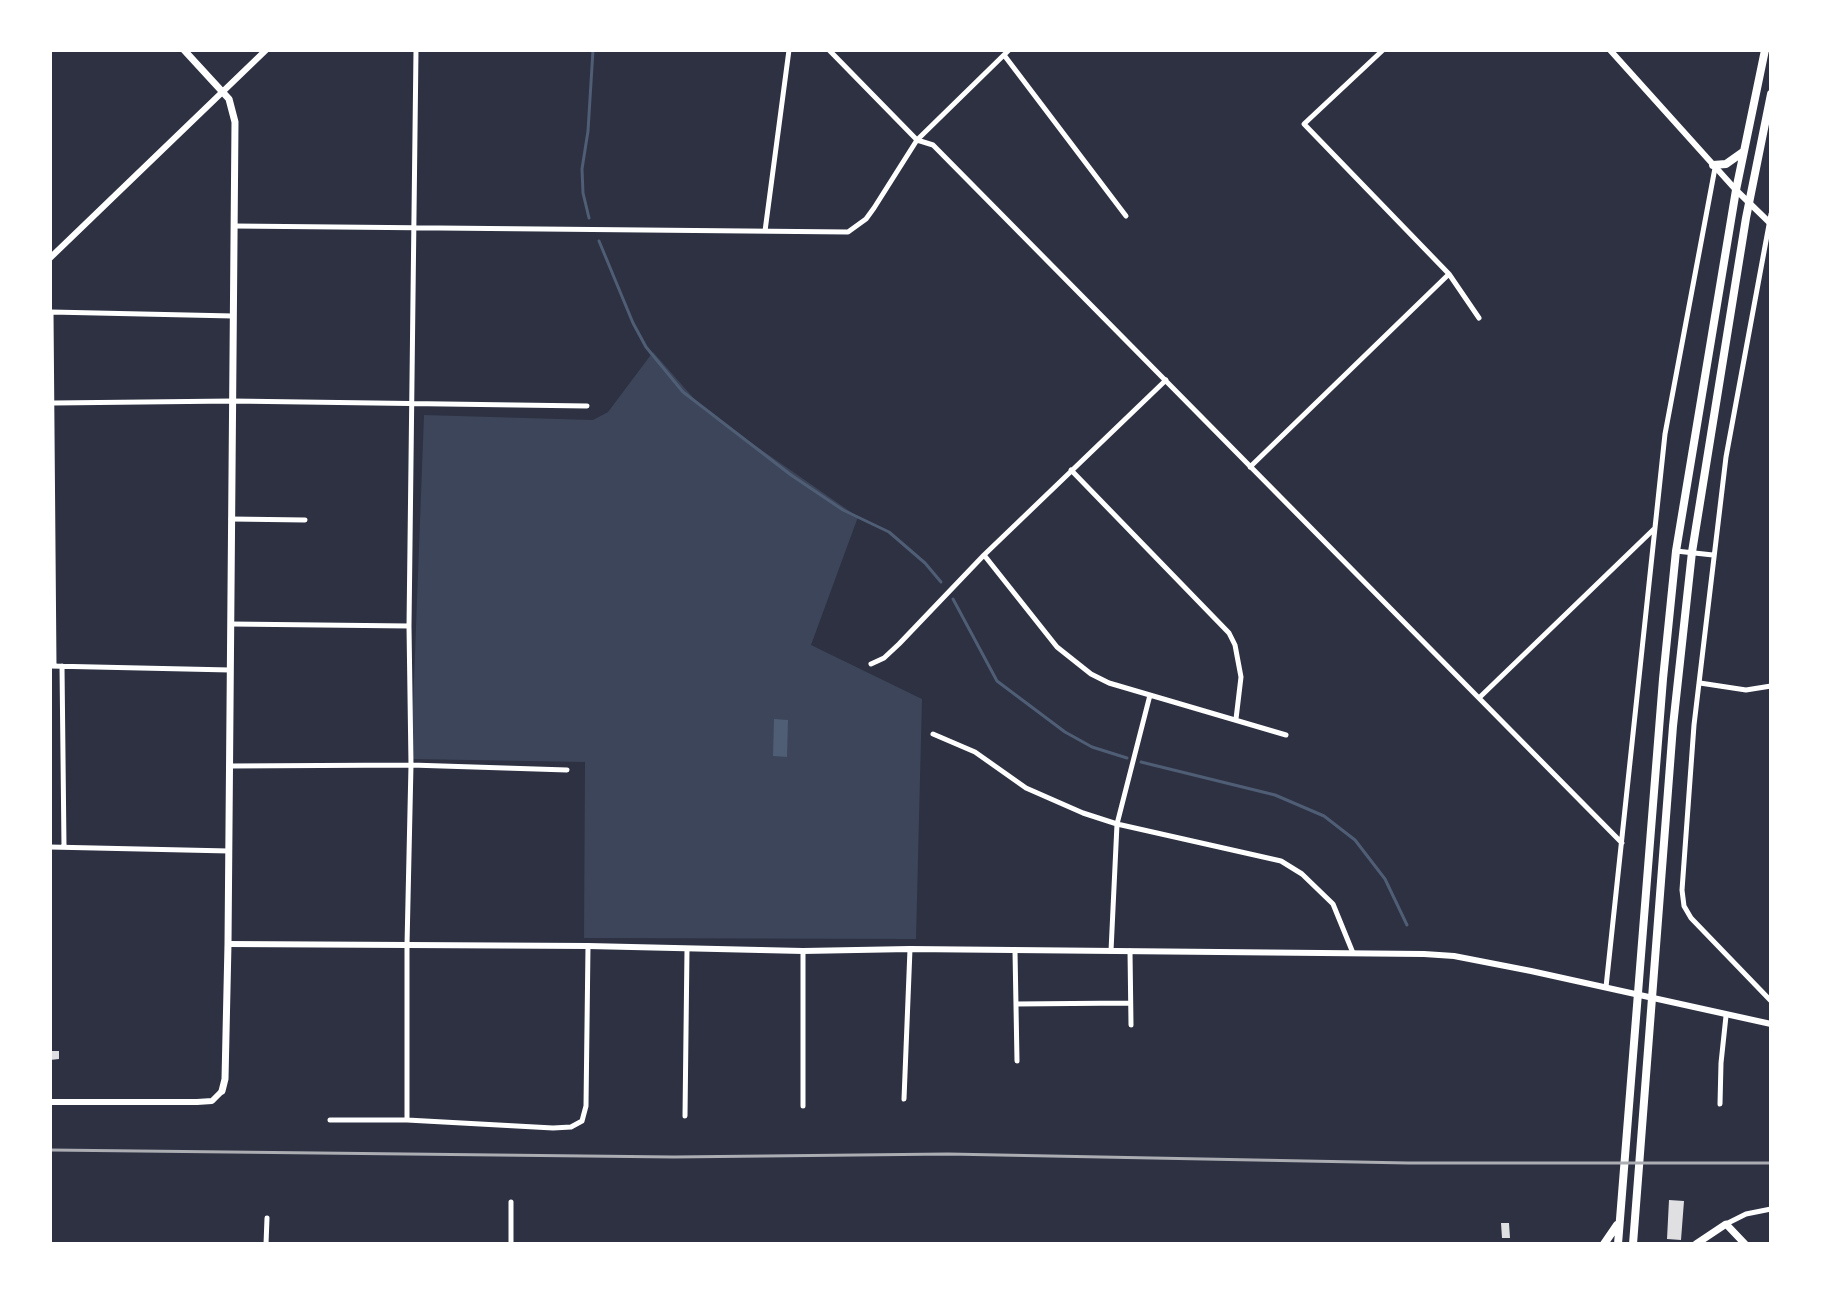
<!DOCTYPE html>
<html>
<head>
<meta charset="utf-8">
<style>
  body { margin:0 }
  #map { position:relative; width:1821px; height:1294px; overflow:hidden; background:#2d3142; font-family:Figtree,sans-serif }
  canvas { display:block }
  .frame { position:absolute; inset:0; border:52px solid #fff; pointer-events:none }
</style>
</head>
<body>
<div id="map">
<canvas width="1821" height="1294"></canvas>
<div class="frame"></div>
</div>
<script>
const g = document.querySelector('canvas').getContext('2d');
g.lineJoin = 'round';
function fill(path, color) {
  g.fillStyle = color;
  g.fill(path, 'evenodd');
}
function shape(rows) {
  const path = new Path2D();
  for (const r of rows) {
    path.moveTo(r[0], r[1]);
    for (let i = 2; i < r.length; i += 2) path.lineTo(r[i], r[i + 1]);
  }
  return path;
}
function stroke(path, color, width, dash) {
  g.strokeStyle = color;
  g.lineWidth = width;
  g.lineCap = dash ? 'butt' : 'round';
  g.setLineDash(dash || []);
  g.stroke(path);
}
const green = shape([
  [653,352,704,410,858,517,811,645,922,699,916,939,584,938,585,762,411,759,424,415,593,420,608,412]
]);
const water = shape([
  [774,719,788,720,787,757,773,756]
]);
const stream = shape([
  [589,218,583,193,582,169,588,131,593,50],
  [599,241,633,323,646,347,683,392,791,475,843,510,889,532,925,563,941,582],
  [953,599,997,681,1065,732,1092,747,1127,758],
  [1141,762,1275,795,1324,816,1355,840,1385,879,1407,925]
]);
const building = shape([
  [50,1051,59,1051,59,1059,50,1060],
  [1669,1200,1684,1201,1681,1240,1667,1239],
  [1501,1223,1509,1223,1510,1238,1502,1238]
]);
const minor = shape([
  [829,50,917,140,933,145,1622,843],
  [1383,50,1304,124,1449,274,1479,318],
  [1004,55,1126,216],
  [1771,214,1726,457,1694,725,1682,890,1684,906,1691,918,1771,1001],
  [234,226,848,232,866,219,874,208,917,140,1009,50],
  [765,231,789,50],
  [51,312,54,666],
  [51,312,233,316],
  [54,403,232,401,587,406],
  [1250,467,1449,274],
  [1071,470,1229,633,1235,645,1241,677,1236,719],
  [231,519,305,520],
  [1676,551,1713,555],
  [984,555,1057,647,1091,674,1109,683,1286,735],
  [231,624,409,626],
  [871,664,884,658,899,644,984,555,1166,380],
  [50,666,230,670],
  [62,666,64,847],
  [1700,683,1746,690,1771,686],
  [1480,697,1654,529],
  [933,734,975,752,1026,788,1083,813,1117,824,1281,861,1302,874,1333,904,1353,953],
  [230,766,411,765,567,770],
  [50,847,229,851],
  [803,951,803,1106],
  [1015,951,1017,1061],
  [1111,951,1117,824,1150,695],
  [1130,951,1131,1025],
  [1606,987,1665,434,1715,168],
  [1016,1004,1129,1003],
  [904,1099,910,949],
  [1720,1104,1721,1063,1726,1016],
  [685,1116,687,949],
  [330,1120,407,1120,553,1128,571,1127,582,1121,586,1106,588,946],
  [407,1120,407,945,411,765,409,626,416,50],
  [511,1202,511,1244],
  [1726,1224,1746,1214,1771,1209],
  [266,1244,267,1218]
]);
const tertiary = shape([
  [1610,50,1736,190,1771,224],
  [50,258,266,50],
  [228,944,588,946,803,951,910,949,1424,954,1454,956,1531,971,1771,1024],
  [50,1102,197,1102,212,1101,222,1091]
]);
const secondary = shape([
  [184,50,229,99,235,122,228,944,225,1079,222,1091],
  [1696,1244,1726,1224,1745,1244]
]);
const primary = shape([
  [1713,165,1726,164,1743,152],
  [1604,1244,1617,1225],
  [1618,1244,1663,679,1676,551,1736,190,1765,50],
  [1633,1244,1673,726,1692,552,1746,218,1771,94]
]);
const rail = shape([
  [50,1150,674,1157,948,1154,1408,1163,1771,1163]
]);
fill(green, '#3c4559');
fill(water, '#4f5d75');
stroke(stream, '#4f5d75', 3);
fill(building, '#e0e0e3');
stroke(minor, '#fff', 5);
stroke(tertiary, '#fff', 6);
stroke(secondary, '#fff', 7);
stroke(primary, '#fff', 8);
stroke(rail, '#abadb3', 3);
</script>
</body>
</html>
